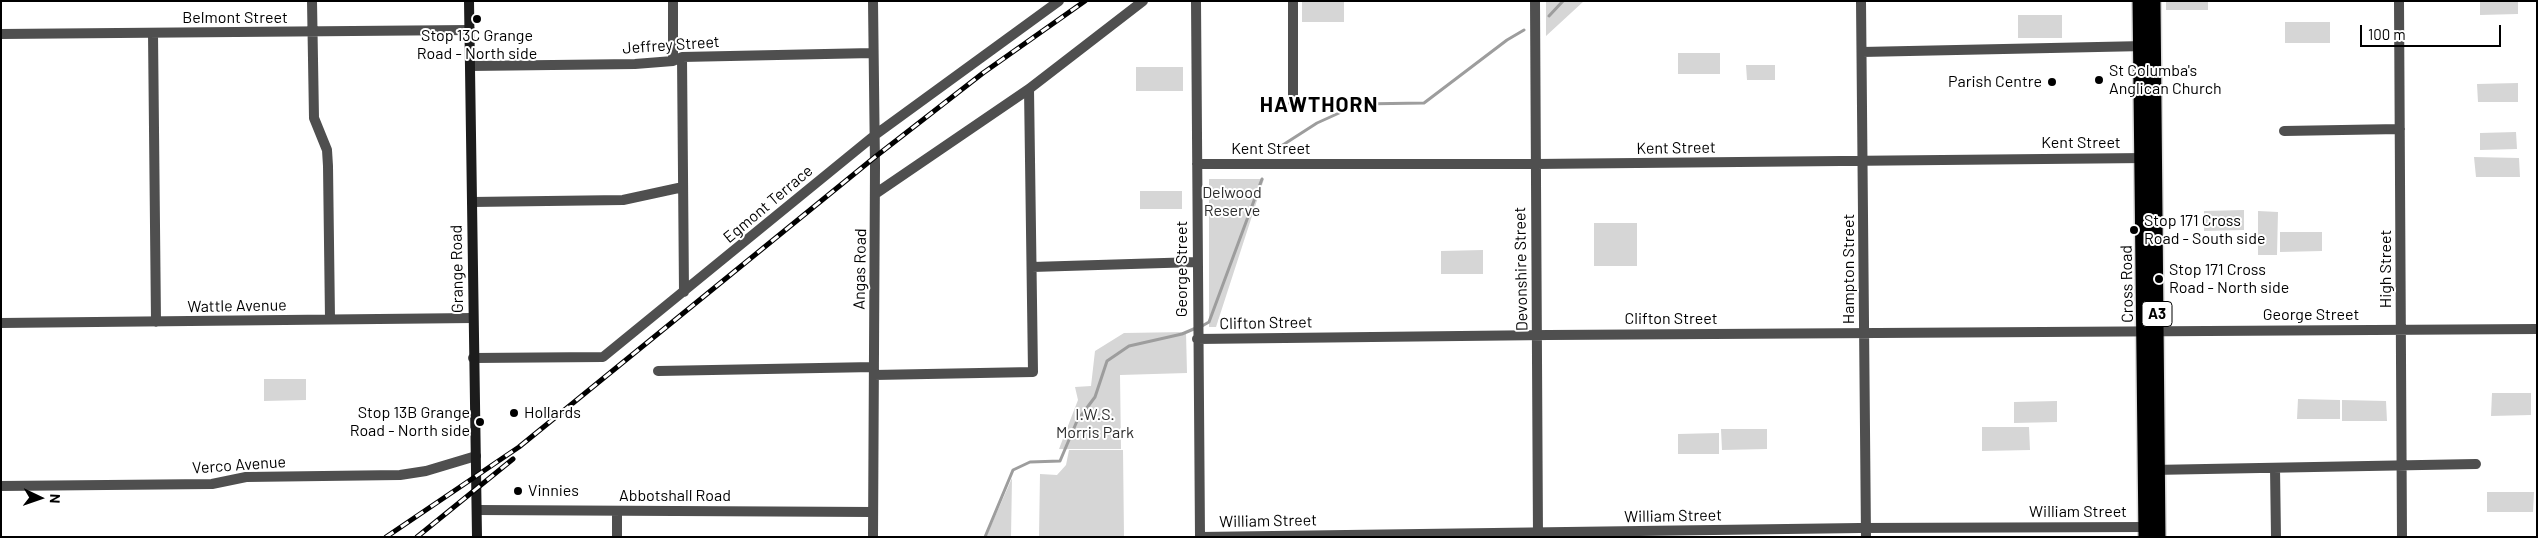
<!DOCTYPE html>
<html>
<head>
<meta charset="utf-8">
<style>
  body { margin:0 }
  #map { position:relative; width:2538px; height:538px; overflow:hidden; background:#fff; font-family:Barlow,sans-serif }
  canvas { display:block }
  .frame { position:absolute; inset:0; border:2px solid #000; pointer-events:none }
  .north { position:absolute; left:15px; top:473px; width:50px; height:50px; -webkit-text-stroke:4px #fff; paint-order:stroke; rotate:93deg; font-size:14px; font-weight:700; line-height:20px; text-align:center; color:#000 }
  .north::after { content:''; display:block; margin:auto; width:18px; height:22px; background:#000; clip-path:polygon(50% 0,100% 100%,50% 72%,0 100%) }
  .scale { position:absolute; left:2360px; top:25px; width:141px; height:22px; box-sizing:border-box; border:2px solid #000; border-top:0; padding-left:6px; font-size:15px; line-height:18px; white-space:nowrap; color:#000; -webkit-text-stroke:4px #fff; paint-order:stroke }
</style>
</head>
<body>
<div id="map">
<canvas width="2538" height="538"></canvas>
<div class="frame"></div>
<div class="north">N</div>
<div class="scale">100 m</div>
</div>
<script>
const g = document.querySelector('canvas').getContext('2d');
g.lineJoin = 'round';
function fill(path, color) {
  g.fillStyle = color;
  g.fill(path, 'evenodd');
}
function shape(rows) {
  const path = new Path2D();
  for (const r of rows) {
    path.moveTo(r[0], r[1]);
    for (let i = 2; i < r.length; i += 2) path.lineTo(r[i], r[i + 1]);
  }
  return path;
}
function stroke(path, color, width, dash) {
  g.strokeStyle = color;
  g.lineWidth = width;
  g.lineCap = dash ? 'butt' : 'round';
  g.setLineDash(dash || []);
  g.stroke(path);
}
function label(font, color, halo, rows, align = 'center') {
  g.font = font + ' Barlow,sans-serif';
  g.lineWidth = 4;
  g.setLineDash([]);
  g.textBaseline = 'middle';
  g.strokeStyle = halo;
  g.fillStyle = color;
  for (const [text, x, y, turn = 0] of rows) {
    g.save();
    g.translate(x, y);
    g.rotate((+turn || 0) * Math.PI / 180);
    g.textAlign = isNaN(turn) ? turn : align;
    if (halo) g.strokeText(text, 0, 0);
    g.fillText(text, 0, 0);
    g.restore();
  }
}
const green = shape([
  [1302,1,1344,1,1344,22,1302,22],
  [1546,1,1584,1,1546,36],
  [2166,1,2208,1,2208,10,2166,10],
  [2480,1,2518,1,2518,14,2480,15],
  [2018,15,2062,15,2062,38,2018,38],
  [2285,22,2330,22,2330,43,2285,43],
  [1678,53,1720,53,1720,74,1678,74],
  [1746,65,1775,65,1775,80,1747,80],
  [1136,67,1183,67,1183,91,1136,91],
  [2518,83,2518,102,2478,102,2477,84],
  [2516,132,2517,149,2480,150,2480,133],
  [2474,157,2519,158,2520,177,2476,177],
  [1209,179,1264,179,1216,327,1209,327],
  [1140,191,1182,191,1182,209,1140,209],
  [2244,210,2244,230,2204,231,2204,211],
  [2258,211,2278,212,2277,255,2258,255],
  [1594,223,1637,223,1637,266,1594,266],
  [2280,232,2322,232,2322,251,2280,252],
  [1483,250,1483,274,1441,274,1441,251],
  [1186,332,1187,373,1120,375,1121,449,1059,449,1078,400,1075,387,1091,386,1095,351,1124,333],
  [264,379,306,379,306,400,264,401],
  [2492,393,2531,393,2531,415,2491,416],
  [2298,399,2340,400,2340,419,2297,419],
  [2342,400,2386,401,2387,421,2342,421],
  [2057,401,2057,422,2014,423,2014,402],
  [1982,427,2029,427,2030,450,1982,451],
  [1721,429,1767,429,1767,449,1722,450],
  [1719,433,1719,454,1678,454,1678,434],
  [1069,450,1123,450,1124,537,1024,537,1039,536,1040,474,1057,475,1066,465],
  [1012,478,1011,537,986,537],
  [2487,492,2534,492,2533,512,2487,512]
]);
const stream = shape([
  [1549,16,1563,1],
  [1275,150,1317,123,1359,104,1424,103,1507,40,1524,30],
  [1202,326,1209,322,1262,179],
  [985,537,1013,470,1030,462,1060,461,1077,421,1095,397,1107,361,1129,346,1182,334,1196,328]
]);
const street = shape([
  [312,1,314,118,327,150,328,166,330,319],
  [673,1,673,61],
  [873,1,875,165,873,537],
  [1196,1,1200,537],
  [1535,1,1538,537],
  [1861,1,1866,537],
  [2399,1,2402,537],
  [153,33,156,322],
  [1,34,470,30],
  [1862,52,2145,46],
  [682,57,684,292],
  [470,66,635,64,673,61,682,57,873,53],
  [1293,102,1293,1],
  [2284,131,2400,129],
  [1197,164,1535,164,2146,158],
  [875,194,1029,89,1143,1],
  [472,202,623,200,683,187],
  [1032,267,1197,262],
  [1,323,473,318],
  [1197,339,1548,335,2537,329],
  [473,358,603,357,875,135,1059,1],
  [658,371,874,367],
  [874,375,1033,372,1029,89],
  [2275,468,2276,537],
  [2152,470,2476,464],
  [1,486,212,484,246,477,400,475,426,471,476,456],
  [477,510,873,512],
  [617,537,617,511],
  [1200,537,1860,528,2146,527]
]);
const secondary = shape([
  [469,1,477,537]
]);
const highway = shape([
  [2140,1,2146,537],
  [2153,1,2158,537]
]);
const rail = shape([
  [386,537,519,447,875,157,983,73,1085,1],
  [417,537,513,459]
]);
const markers = [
  [477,19,5,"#000"],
  [2099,80,5,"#000"],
  [2052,82,5,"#000"],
  [2134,230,5,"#000"],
  [2159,279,5,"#000"],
  [514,413,5,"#000"],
  [480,422,5,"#000"],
  [518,491,5,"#000"]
];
const shields = [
  [2157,314,30]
];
const shieldNames = [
  ["A3",2157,314]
];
const streetNames = [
  ["Belmont Street",235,18],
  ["Jeffrey Street",671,45,-4],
  ["Kent Street",2081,143],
  ["Kent Street",1676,148,-1],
  ["Kent Street",1271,149],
  ["Egmont Terrace",768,204,-40],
  ["Grange Road",457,269,-91],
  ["Angas Road",860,269,-89],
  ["George Street",1182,269,-90],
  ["Devonshire Street",1521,269,-91],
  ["Hampton Street",1849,269,-90],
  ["High Street",2386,269,-90],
  ["Cross Road",2127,284,-91],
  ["Wattle Avenue",237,306,-1],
  ["George Street",2311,315],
  ["Clifton Street",1671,319],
  ["Clifton Street",1266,323,-1],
  ["Verco Avenue",239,465,-4],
  ["Abbotshall Road",675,496],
  ["William Street",2078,512],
  ["William Street",1673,516,-1],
  ["William Street",1268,521,-1]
];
const poiNames = [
  ["Stop 13C Grange",477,36,"center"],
  ["Road - North side",477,54,"center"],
  ["St Columba's",2109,71],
  ["Anglican Church",2109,89],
  ["Parish Centre",2042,82,"right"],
  ["Stop 171 Cross",2144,221],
  ["Road - South side",2144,239],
  ["Stop 171 Cross",2169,270],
  ["Road - North side",2169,288],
  ["Stop 13B Grange",470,413,"right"],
  ["Road - North side",470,431,"right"],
  ["Hollards",524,413],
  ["Vinnies",528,491]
];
const parkNames = [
  ["Delwood",1232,193],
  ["Reserve",1232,211],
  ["I.W.S.",1095,415],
  ["Morris Park",1095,433]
];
const districtNames = [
  ["HAWTHORN",1319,105]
];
fill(green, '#d6d6d6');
stroke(stream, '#9d9d9d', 3);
stroke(highway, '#dbdbdb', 18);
stroke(street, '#4f4f4f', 10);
stroke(secondary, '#1c1c1c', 10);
stroke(highway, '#000', 15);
stroke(rail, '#000', 5);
stroke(rail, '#fff', 3, [9]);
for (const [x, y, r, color] of markers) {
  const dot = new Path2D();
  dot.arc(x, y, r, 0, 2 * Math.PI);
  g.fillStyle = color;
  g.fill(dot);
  stroke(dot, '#fff', 2);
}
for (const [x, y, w] of shields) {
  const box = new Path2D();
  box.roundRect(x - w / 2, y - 12.5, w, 25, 4);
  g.fillStyle = '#fff';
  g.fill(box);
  stroke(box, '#000', 1);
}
label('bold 15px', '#000', null, shieldNames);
label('16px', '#000', '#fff', streetNames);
label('16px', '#000', '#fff', poiNames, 'left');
label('16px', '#2d2d2d', '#fff', parkNames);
g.letterSpacing = '1px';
label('bold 21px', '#000', '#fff', districtNames);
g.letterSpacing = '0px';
</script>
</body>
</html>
